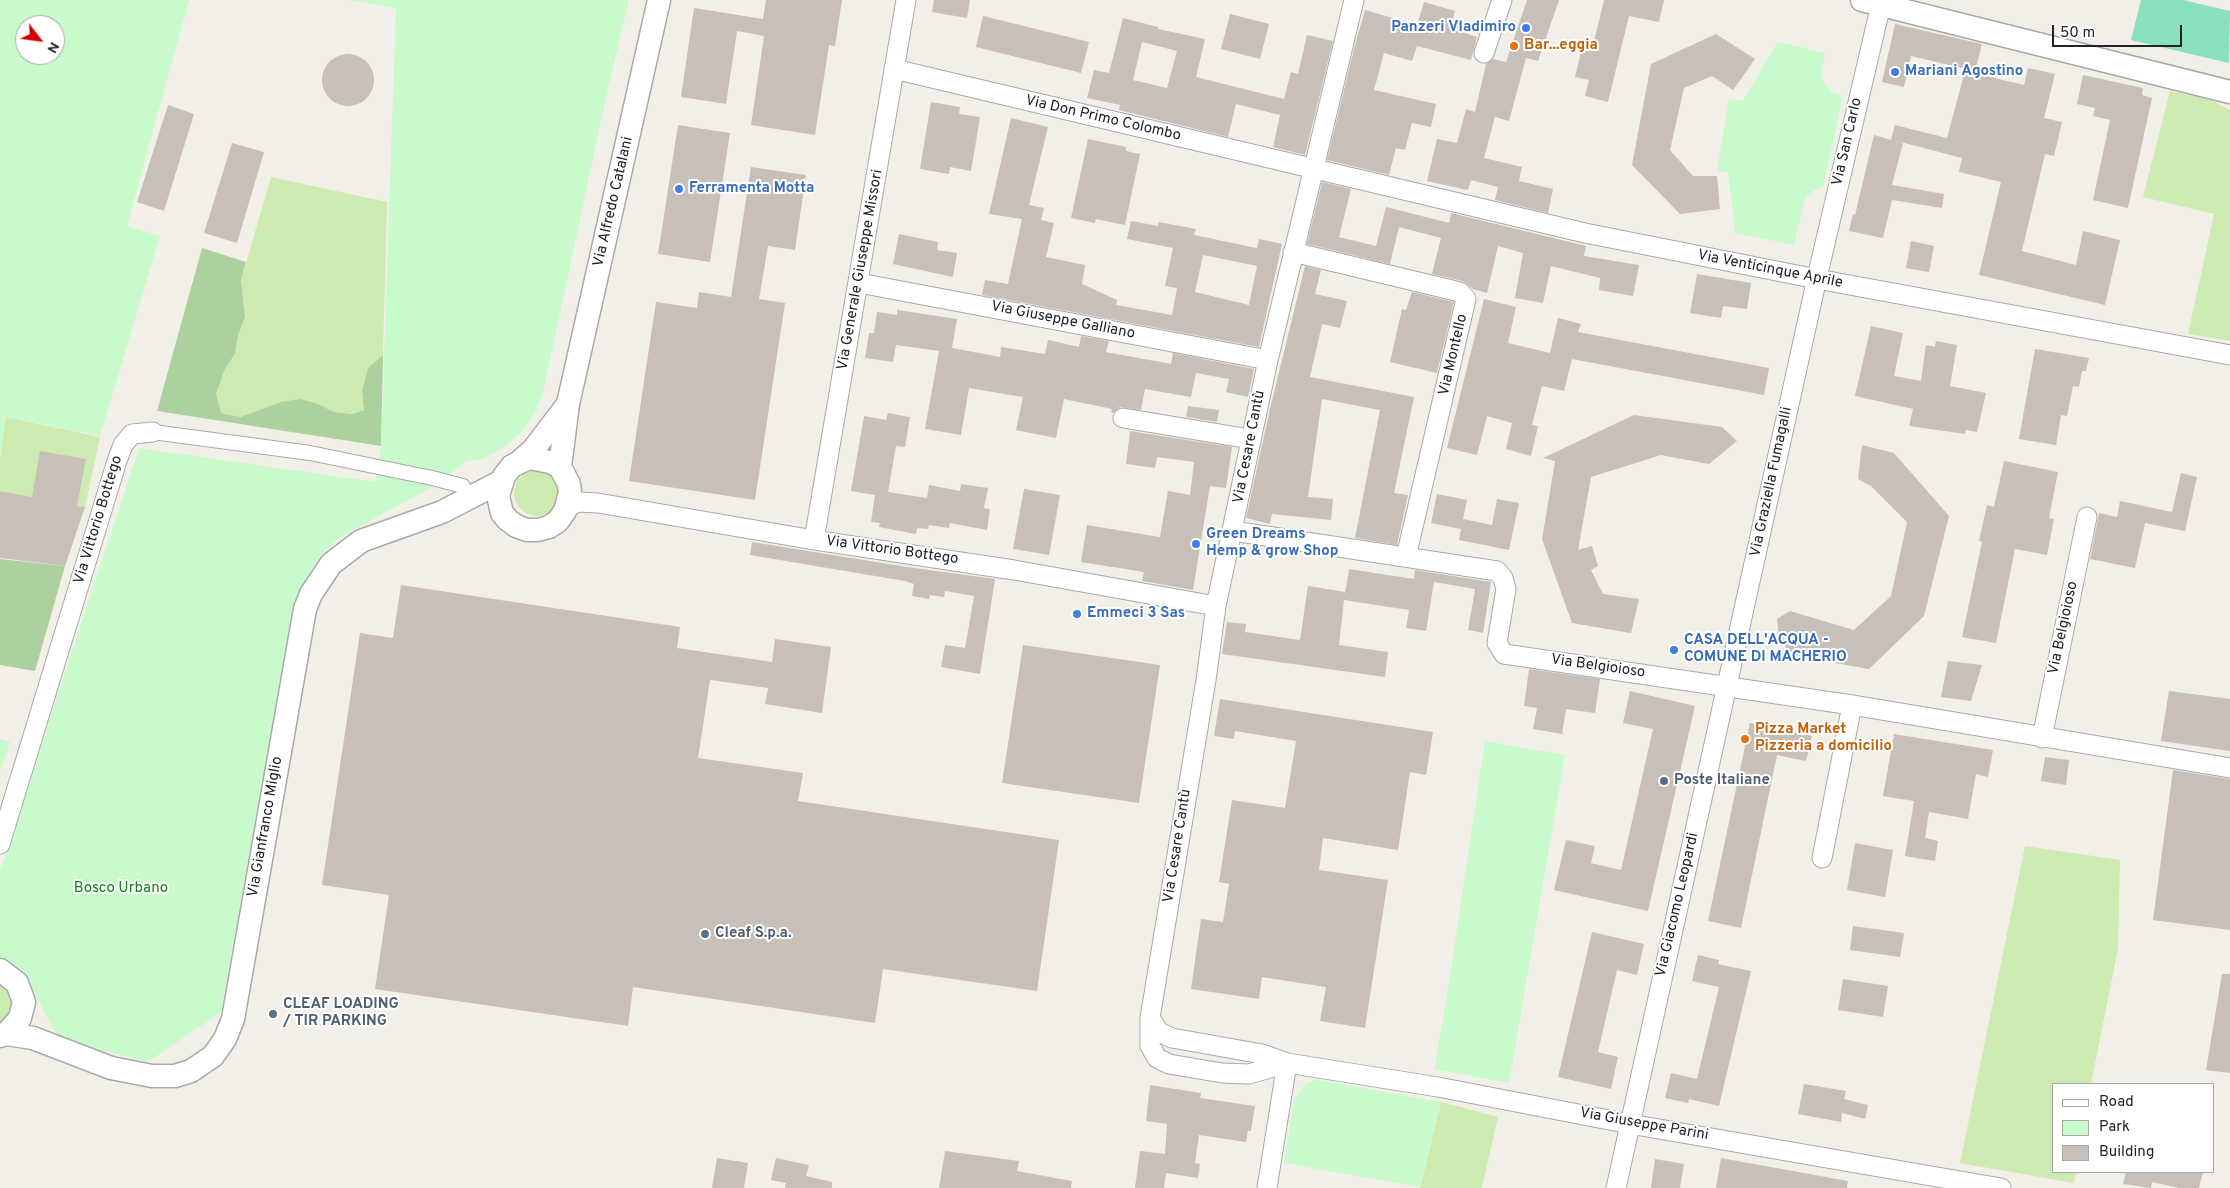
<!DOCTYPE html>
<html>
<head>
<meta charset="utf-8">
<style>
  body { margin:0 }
  #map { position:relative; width:2230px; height:1188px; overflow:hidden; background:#f2efe9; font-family:Overpass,sans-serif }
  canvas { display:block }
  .legend { position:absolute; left:2052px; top:1083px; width:162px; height:90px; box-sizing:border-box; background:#fff; border:1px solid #a7a7a7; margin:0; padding:6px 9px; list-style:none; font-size:15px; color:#222 }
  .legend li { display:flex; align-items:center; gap:10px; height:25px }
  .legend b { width:25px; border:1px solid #a7a7a7 }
  .north { position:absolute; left:15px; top:15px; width:50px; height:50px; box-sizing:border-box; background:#fff; border:1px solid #a7a7a7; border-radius:50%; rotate:120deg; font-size:14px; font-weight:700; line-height:20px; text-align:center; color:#222 }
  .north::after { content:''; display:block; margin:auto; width:18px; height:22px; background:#d40000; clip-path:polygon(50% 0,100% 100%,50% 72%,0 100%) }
  .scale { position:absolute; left:2052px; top:25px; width:130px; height:22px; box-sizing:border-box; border:2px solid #222; border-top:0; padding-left:6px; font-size:15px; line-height:18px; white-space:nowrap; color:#222; -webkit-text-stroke:4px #fff; paint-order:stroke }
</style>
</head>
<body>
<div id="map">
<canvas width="2230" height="1188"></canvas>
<ul class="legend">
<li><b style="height:6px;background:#fff"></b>Road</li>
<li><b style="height:14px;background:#c8facc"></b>Park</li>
<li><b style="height:14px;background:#c7bfb8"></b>Building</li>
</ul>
<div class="north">N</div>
<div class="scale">50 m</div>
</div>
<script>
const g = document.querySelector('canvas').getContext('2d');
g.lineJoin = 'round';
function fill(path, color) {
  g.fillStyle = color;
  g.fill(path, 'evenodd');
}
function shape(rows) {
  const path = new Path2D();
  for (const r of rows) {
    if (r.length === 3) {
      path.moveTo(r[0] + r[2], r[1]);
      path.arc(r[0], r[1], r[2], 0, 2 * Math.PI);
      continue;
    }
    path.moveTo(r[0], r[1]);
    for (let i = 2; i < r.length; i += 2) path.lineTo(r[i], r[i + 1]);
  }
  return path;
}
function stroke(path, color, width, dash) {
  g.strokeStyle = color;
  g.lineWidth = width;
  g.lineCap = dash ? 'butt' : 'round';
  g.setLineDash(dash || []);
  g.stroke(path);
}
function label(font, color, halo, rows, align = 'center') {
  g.font = font + ' Overpass,sans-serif';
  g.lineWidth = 4;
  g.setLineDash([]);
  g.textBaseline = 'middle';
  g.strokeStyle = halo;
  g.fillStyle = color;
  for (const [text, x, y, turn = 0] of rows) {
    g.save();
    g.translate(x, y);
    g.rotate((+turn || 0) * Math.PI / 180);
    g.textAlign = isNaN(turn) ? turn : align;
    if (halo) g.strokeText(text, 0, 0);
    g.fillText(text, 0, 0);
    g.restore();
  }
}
const grass = shape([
  [2170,91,2211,100,2230,110,2230,341,2188,334,2214,214,2143,197],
  [271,177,387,202,383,355,368,369,362,391,364,410,352,414,334,412,318,404,281,402,240,417,221,413,216,394,225,369,235,354,238,336,245,317,241,280],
  [6,417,100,437,85,507,0,491,0,458],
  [537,493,23],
  [2025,846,2120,860,2118,949,2091,1084,2054,1084,2054,1172,2076,1172,2074,1183,1960,1163],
  [0,982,7,986,13,1002,12,1010,7,1018,0,1023],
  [1441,1102,1498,1117,1482,1188,1420,1188]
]);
const forest = shape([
  [202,248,246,262,241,280,245,317,238,336,235,354,225,369,216,394,221,413,240,417,281,402,300,399,318,404,334,412,352,414,364,410,362,391,368,368,383,355,381,446,157,411],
  [0,559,65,566,35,671,0,665]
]);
const park = shape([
  [0,0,189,0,127,226,160,236,100,436,6,417,0,453],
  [25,25,55,25,55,55,25,55],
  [349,0,629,0,608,88,542,397,533,416,521,433,503,448,483,459,467,461,427,490,340,537,321,555,307,577,293,606,221,1012,148,1062,66,1041,53,1029,23,970,0,957,0,871,139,448,375,482,381,448,396,8],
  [1778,42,1825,53,1821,73,1823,82,1832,92,1843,96,1823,187,1814,190,1805,198,1794,245,1735,233,1728,173,1717,171,1729,99,1743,101],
  [0,739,10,742,0,772],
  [1485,741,1565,755,1509,1083,1434,1069,1446,1002],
  [1317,1080,1441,1102,1420,1187,1284,1163,1294,1100,1301,1089,1308,1082]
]);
const pitch = shape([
  [2141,0,2183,0,2230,11,2229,63,2131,40]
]);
const building = shape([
  [766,0,842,0,835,46,829,45,815,135,751,125,764,36,737,31,726,104,681,97,694,8,763,19],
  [934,0,970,0,967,18,932,12],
  [1527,0,1559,0,1538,61,1526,58,1509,121,1495,117,1484,158,1522,167,1519,181,1553,189,1548,213,1495,200,1498,187,1471,180,1468,190,1427,181,1437,139,1457,143,1466,109,1475,112,1486,64,1493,59,1506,62],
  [1604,0,1664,0,1659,22,1629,16,1608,102,1585,96,1589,80,1575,77,1582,48,1592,50],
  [1424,2,1455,11,1450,28,1477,37,1471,60,1417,46,1412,61,1384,53,1374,90,1436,104,1431,127,1412,123,1405,150,1396,148,1389,175,1327,160,1355,45,1365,10,1417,25],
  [1230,14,1269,24,1260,59,1221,49],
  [983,16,1089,42,1081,73,976,47],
  [1123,18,1158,27,1158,29,1205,39,1196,77,1284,99,1291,72,1298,74,1307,35,1333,41,1305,155,1273,147,1280,115,1236,104,1228,137,1119,110,1120,105,1087,98,1094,70,1109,73],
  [1142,42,1177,51,1167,88,1133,80],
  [1895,24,1982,44,1975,71,1911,56,1904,87,1882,82],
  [1716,34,1755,59,1733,90,1712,76,1684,88,1670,150,1693,176,1717,176,1720,209,1680,214,1632,165,1651,64],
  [348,80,26],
  [2028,68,2055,74,2044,118,2062,122,2054,156,2045,154,2022,251,2076,265,2083,231,2120,240,2105,305,1979,275,2001,182,1959,172,1962,158,1893,140,1903,143,1892,185,1944,194,1942,208,1892,200,1883,238,1849,231,1853,214,1855,215,1874,135,1891,140,1895,125,1947,138,1965,71,2024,85],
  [2083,75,2143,88,2142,95,2152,98,2128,208,2093,200,2110,120,2093,116,2095,108,2077,104],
  [931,102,960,107,959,114,980,117,971,171,950,167,949,174,920,169],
  [168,105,194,114,164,211,137,202],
  [1011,118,1048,127,1029,205,1044,208,1041,220,1054,223,1046,257,1085,265,1082,284,1117,300,1116,305,1172,315,1177,288,1165,286,1173,248,1127,239,1131,221,1158,226,1159,222,1196,229,1194,235,1257,248,1259,239,1282,244,1259,347,982,295,985,280,1008,284,1022,219,989,214],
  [1203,255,1257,266,1249,305,1195,292],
  [678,125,730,133,710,262,658,254],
  [1088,139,1126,147,1126,151,1140,154,1125,225,1096,219,1095,223,1071,218],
  [232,143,264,152,237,243,204,233],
  [751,167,806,175,795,250,768,246,759,299,785,303,755,500,629,481,656,302,697,308,699,292,731,297],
  [1322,182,1351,189,1339,237,1376,246,1386,207,1449,223,1451,213,1586,246,1584,256,1639,265,1633,296,1599,290,1600,278,1551,266,1543,303,1515,298,1523,253,1498,246,1487,293,1473,289,1463,281,1432,274,1441,238,1399,227,1390,264,1307,244],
  [899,234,938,242,937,250,957,253,953,277,893,264],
  [1911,241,1934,246,1929,272,1906,268],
  [1305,266,1321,270,1315,294,1347,301,1340,328,1322,324,1310,377,1414,397,1394,493,1408,495,1397,545,1355,538,1380,410,1322,399,1308,497,1333,499,1331,520,1272,514,1270,524,1246,518,1270,409],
  [1697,274,1751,283,1747,309,1723,306,1721,318,1690,313],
  [1412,292,1454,302,1437,373,1390,362,1402,309,1406,310],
  [1484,299,1516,307,1508,343,1550,353,1558,318,1581,324,1578,332,1769,368,1764,395,1572,359,1564,391,1542,386,1532,425,1538,426,1531,456,1506,449,1512,423,1487,416,1477,455,1447,448],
  [897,310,957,319,952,348,1000,357,1001,347,1045,354,1048,340,1079,347,1081,336,1109,341,1106,352,1171,364,1173,353,1254,369,1248,397,1226,392,1229,379,1196,373,1191,397,1145,389,1141,410,1120,407,1113,413,1111,412,1112,409,1064,399,1056,438,1016,430,1023,397,969,388,961,435,925,429,939,351,896,345,893,362,865,358,869,333,874,333,877,312,897,315],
  [1871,326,1903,333,1894,376,1921,381,1926,345,1935,347,1936,341,1957,345,1950,386,1986,393,1977,432,1966,430,1965,434,1909,426,1913,409,1855,396],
  [2035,349,2089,358,2086,371,2082,371,2079,387,2073,386,2067,416,2061,415,2056,445,2019,439],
  [1188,406,1219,410,1217,422,1186,417],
  [888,413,910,417,905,447,896,446,888,492,927,498,929,485,960,491,961,484,988,488,984,508,990,509,987,530,950,523,949,528,929,525,928,529,917,528,916,534,879,527,880,523,871,522,875,495,851,491,864,416,886,420],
  [1634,415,1722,427,1737,441,1709,464,1661,455,1591,477,1578,550,1592,546,1598,566,1591,570,1603,594,1639,599,1631,633,1572,623,1542,539,1555,461,1543,458],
  [1130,431,1232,447,1226,488,1210,486,1193,590,1142,581,1144,572,1081,562,1087,525,1160,537,1168,491,1190,495,1194,462,1157,457,1155,468,1126,464],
  [1862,445,1894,453,1949,516,1924,616,1869,669,1789,655,1778,630,1777,619,1790,611,1854,630,1891,596,1907,522,1871,486,1858,479],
  [40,451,86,459,77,506,85,507,65,566,0,558,0,491,32,497],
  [2004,461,2058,472,2049,518,2054,519,2047,555,2015,549,1996,643,1962,637,1982,542,1979,541,1987,505,1994,507],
  [2181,473,2197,477,2185,531,2145,523,2135,568,2090,559,2099,513,2117,517,2120,501,2172,512],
  [1024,489,1060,495,1049,555,1013,549],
  [1437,494,1467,500,1463,519,1492,525,1497,499,1519,503,1509,550,1459,540,1461,529,1431,523],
  [752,542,907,567,995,579,980,674,941,667,945,645,965,648,974,596,945,591,944,597,930,595,929,599,912,596,914,584,905,581,750,555],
  [1349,569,1414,579,1415,570,1491,582,1483,633,1468,630,1475,589,1434,582,1426,631,1406,628,1409,610,1344,600,1339,645,1388,652,1385,677,1222,654,1227,622,1246,624,1245,632,1300,640,1308,586,1346,592,1345,594],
  [401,585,680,627,677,648,772,662,775,639,831,647,822,713,765,704,768,688,710,680,698,758,803,773,798,801,1059,840,1037,991,883,969,875,1023,633,987,628,1026,375,989,389,895,322,885,360,633,393,638],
  [1023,645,1160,665,1139,803,1002,783],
  [1948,661,1982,665,1971,701,1941,697],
  [1529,669,1600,679,1595,713,1566,709,1562,734,1533,729,1537,708,1524,706],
  [1630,691,1695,706,1648,911,1554,890,1566,840,1595,846,1591,863,1621,870,1653,729,1623,723],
  [2169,691,2230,699,2230,751,2161,741],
  [1220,699,1433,732,1426,775,1410,772,1398,850,1323,838,1319,870,1388,880,1365,1028,1320,1021,1326,987,1262,977,1259,999,1191,989,1201,919,1223,922,1229,884,1219,882,1232,800,1285,808,1296,741,1235,731,1234,739,1214,736],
  [1750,723,1812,736,1806,761,1777,755,1741,928,1708,921],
  [1894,734,1993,750,1988,777,1976,774,1968,819,1929,812,1925,838,1938,841,1935,861,1905,856,1914,801,1883,796],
  [2045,757,2069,760,2066,785,2041,781],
  [2173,770,2230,779,2230,930,2153,920],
  [1855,843,1893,850,1885,897,1847,890],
  [1853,926,1904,933,1900,957,1850,950],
  [1592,932,1644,944,1637,975,1617,970,1598,1052,1618,1057,1611,1089,1558,1077],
  [1698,955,1719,960,1718,964,1751,971,1719,1106,1689,1099,1688,1103,1665,1098,1671,1073,1697,1079,1719,987,1692,981],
  [2222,974,2230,974,2230,1073,2206,1070],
  [1843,979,1888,986,1883,1017,1838,1010],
  [1804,1084,1846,1091,1844,1099,1868,1105,1865,1119,1842,1113,1841,1122,1798,1114],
  [1150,1085,1201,1093,1200,1098,1255,1106,1251,1131,1248,1131,1246,1142,1199,1135,1195,1163,1200,1164,1198,1178,1166,1173,1164,1188,1135,1188,1140,1151,1165,1154,1167,1124,1146,1121],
  [945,1151,1019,1161,1017,1171,1072,1181,1071,1188,939,1188],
  [717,1158,748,1163,744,1188,712,1188],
  [776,1158,809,1165,806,1176,832,1182,832,1188,785,1188,786,1183,771,1180],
  [1721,1158,1848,1181,1847,1188,1716,1188],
  [1655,1159,1684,1164,1680,1188,1651,1188],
  [2126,1172,2203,1172,2199,1188,2179,1188,2152,1182,2151,1188,2123,1184]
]);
const pedestrian = shape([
  [153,432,310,453,432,478,463,486]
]);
const minor = shape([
  [1484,53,1502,0],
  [894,69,1585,233,1817,279,2230,355],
  [1293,252,1460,292,1466,299,1406,557],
  [859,283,1268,360],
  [1123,418,1250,439],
  [568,507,578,502,598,503,814,540,1014,570,1216,606],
  [1233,531,1497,571,1503,578,1506,589,1497,643,1504,654,1852,705,2230,768],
  [814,540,906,0],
  [2042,738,2087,517],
  [0,844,117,461,123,445,132,434,153,432],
  [1822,858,1852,705],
  [1150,1018,1159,1032,1172,1038,1262,1054,1287,1063,1438,1087,1630,1124,2001,1188],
  [1287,1063,1249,1074,1222,1073,1169,1064,1157,1058,1150,1046,1150,1018,1206,680,1216,606,1268,360,1354,0],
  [1267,1188,1287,1063],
  [1616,1188,1819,269,1882,0]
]);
const tertiary = shape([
  [1862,0,2230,92],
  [529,458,550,462,560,467,569,484,570,493,565,511,558,521,549,527,538,530,527,530,516,526,508,520,502,513,498,496,504,476,512,466,529,458],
  [519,462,533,450,568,404],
  [560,467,568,404,659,0],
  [0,970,17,983,24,1002,20,1018,6,1034,0,1036],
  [6,1034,33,1038,111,1068,152,1076,175,1076,191,1071,213,1056,225,1039,233,1019,305,609,311,594,331,564,361,541,442,512,500,482]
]);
const markers = [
  [1526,28,5,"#3f7fe0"],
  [1514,46,5,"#e8710a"],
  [1895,72,5,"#3f7fe0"],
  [679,189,5,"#3f7fe0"],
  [1196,544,5,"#3f7fe0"],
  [1077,614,5,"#3f7fe0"],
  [1674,650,5,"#3f7fe0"],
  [1745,739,5,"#e8710a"],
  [1664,781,5,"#5c6f8a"],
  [705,934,5,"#5c6f8a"],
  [273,1014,5,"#5c6f8a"]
];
const shopNames = [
  ["Panzeri Vladimiro",1516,28,"right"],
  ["Mariani Agostino",1905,72],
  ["Ferramenta Motta",689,189],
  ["Green Dreams",1206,535],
  ["Hemp & grow Shop",1206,552],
  ["Emmeci 3 Sas",1087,614],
  ["CASA DELL'ACQUA -",1684,641],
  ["COMUNE DI MACHERIO",1684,658]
];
const foodNames = [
  ["Bar...eggia",1524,46],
  ["Pizza Market",1755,730],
  ["Pizzeria a domicilio",1755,747]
];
const streetNames = [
  ["Via Don Primo Colombo",1103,119,13],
  ["Via San Carlo",1848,142,-77],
  ["Via Alfredo Catalani",614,202,-77],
  ["Via Generale Giuseppe Missori",861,270,-80],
  ["Via Venticinque Aprile",1770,270,11],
  ["Via Giuseppe Galliano",1063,321,11],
  ["Via Montello",1454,355,-77],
  ["Via Cesare Cantù",1250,447,-79],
  ["Via Graziella Fumagalli",1772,482,-78],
  ["Via Vittorio Bottego",99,520,-73],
  ["Via Vittorio Bottego",892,551,8],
  ["Via Belgioioso",2064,628,-78],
  ["Via Belgioioso",1598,667,8],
  ["Via Gianfranco Miglio",266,827,-80],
  ["Via Cesare Cantù",1178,846,-81],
  ["Via Giacomo Leopardi",1678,905,-77],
  ["Via Giuseppe Parini",1644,1125,10]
];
const serviceNames = [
  ["Poste Italiane",1674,781],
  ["Cleaf S.p.a.",715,934],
  ["CLEAF LOADING",283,1005],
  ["/ TIR PARKING",283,1022]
];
const parkNames = [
  ["Bosco Urbano",121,889]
];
fill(grass, '#cdebb0');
fill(forest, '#add19e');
fill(park, '#c8facc');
fill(pitch, '#88e0be');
fill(building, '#c7bfb8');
stroke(pedestrian, '#a9a9a9', 16);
stroke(minor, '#a9a9a9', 21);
stroke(tertiary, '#a9a9a9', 25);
stroke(pedestrian, '#fff', 14);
stroke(minor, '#fff', 19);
stroke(tertiary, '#fff', 22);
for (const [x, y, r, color] of markers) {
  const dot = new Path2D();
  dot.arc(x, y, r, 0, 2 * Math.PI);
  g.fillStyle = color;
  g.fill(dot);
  stroke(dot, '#fff', 2);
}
label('bold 15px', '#366cbe', '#fff', shopNames, 'left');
label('bold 15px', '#c56008', '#fff', foodNames, 'left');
label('15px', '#222', '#fff', streetNames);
label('bold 15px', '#4e5e75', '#fff', serviceNames, 'left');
label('15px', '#0c8416', '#fff', parkNames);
</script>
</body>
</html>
